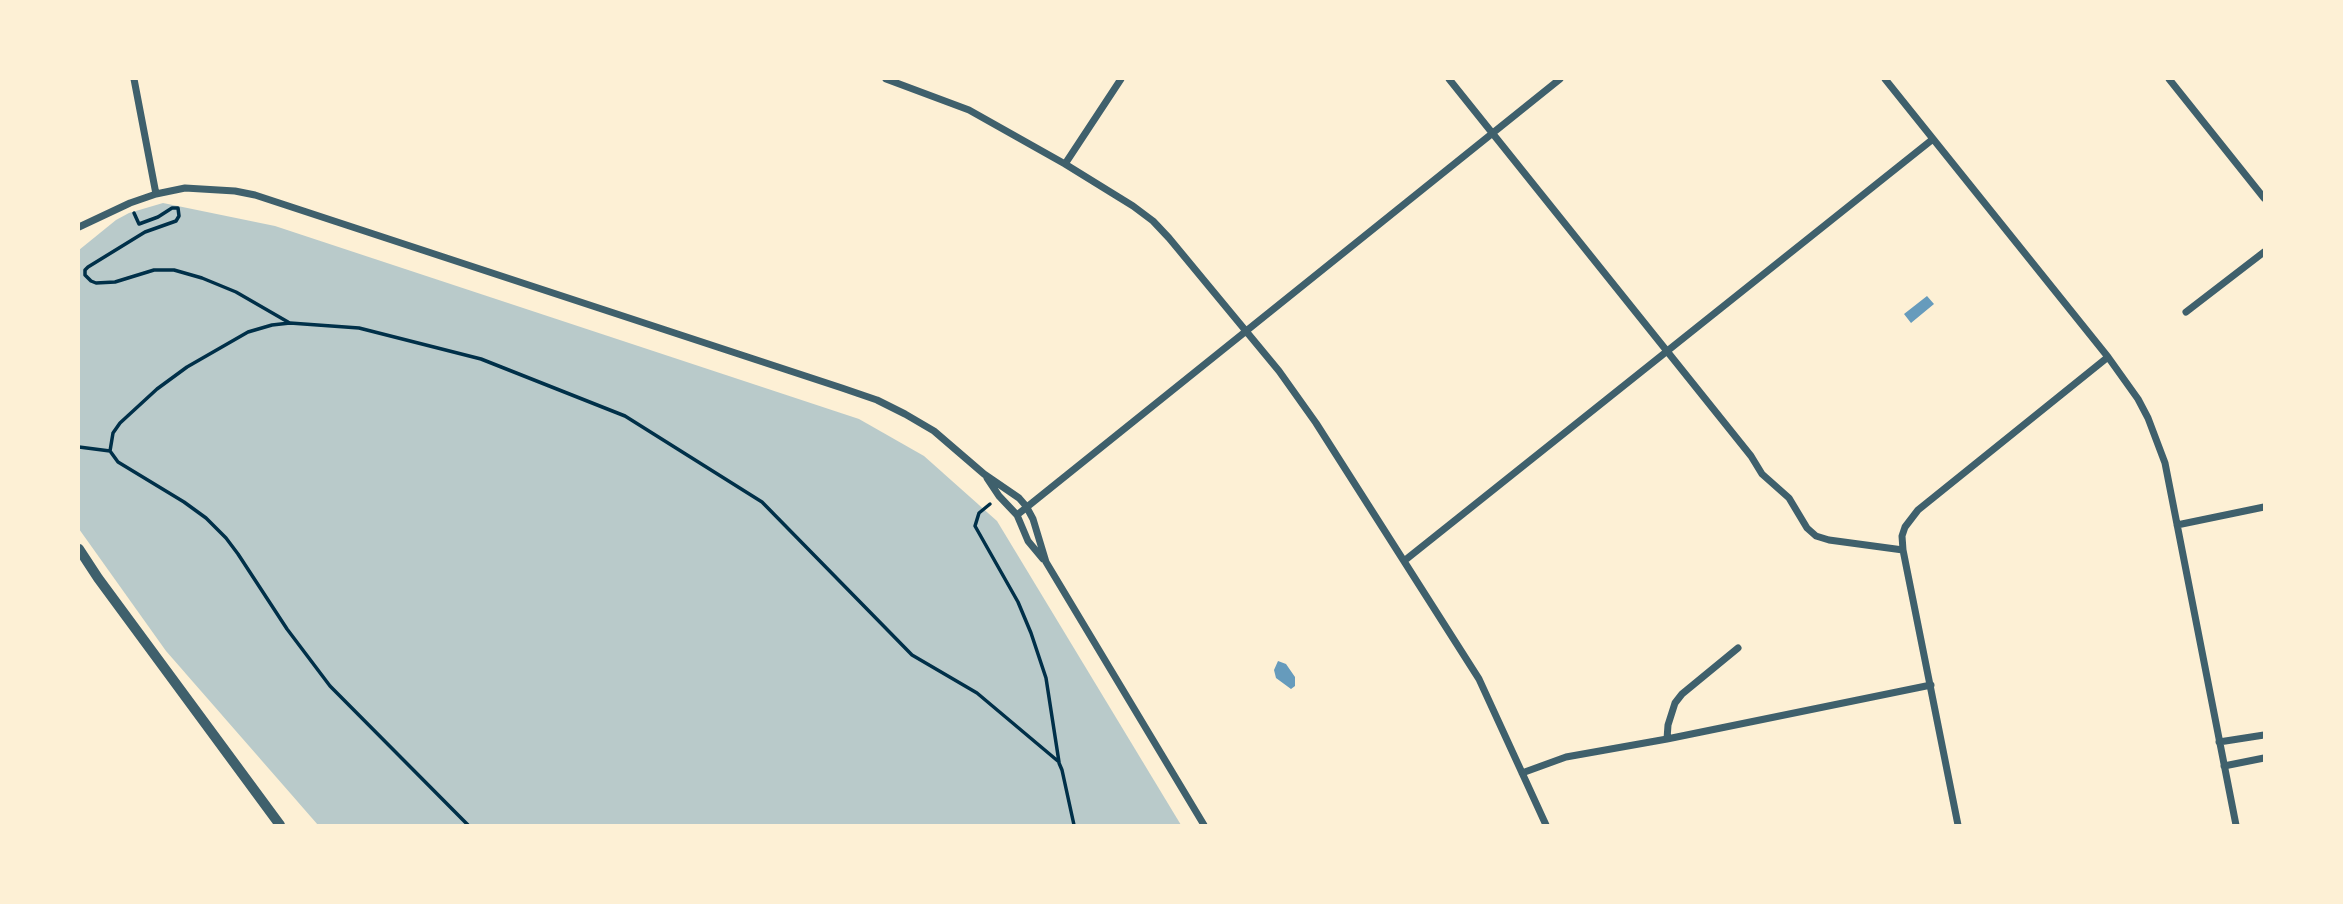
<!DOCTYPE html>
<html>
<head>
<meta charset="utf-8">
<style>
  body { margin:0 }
  #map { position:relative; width:2343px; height:904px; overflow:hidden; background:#fdf0d5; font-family:Poppins,sans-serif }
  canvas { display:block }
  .frame { position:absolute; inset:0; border:80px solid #fdf0d5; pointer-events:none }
</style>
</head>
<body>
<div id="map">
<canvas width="2343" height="904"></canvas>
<div class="frame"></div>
</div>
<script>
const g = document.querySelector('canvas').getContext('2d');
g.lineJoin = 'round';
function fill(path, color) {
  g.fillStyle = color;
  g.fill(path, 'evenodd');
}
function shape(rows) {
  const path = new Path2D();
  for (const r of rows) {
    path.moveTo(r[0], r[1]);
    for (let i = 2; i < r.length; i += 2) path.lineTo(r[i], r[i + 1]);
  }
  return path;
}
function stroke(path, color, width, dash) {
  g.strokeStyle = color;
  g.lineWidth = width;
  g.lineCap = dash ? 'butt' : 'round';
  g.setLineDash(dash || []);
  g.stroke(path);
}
const green = shape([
  [163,203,275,226,859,419,924,456,997,521,1181,825,318,825,166,651,79,529,79,250,116,220,129,213]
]);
const water = shape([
  [1927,296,1934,304,1911,323,1904,314],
  [1278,661,1286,664,1295,677,1295,686,1291,689,1276,678,1274,670]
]);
const path = shape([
  [134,213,139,224,158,217,172,208,178,208,179,216,176,221,145,232,88,267,85,270,85,275,91,281,96,283,115,282,154,270,174,270,202,278,236,292,288,322],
  [79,447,110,451],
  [1059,763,1062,770,1074,825],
  [468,825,330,686,287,629,238,554,226,538,206,518,184,502,118,462,110,451,113,433,120,423,157,389,187,367,248,332,272,325,290,323,359,328,481,359,625,416,762,502,912,655,977,693,1059,762,1046,678,1031,633,1018,602,975,526,979,513,990,504]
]);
const minor = shape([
  [134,79,156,194],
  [886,79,969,110,1065,164,1133,206,1153,221,1169,238,1279,371,1316,423,1479,679,1546,825],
  [1449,79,1751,456,1762,474,1789,498,1807,528,1816,536,1829,540,1903,550],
  [1885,79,2108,357,2138,399,2148,418,2165,463,2236,825],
  [2169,79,2264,198],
  [1065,164,1121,79],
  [79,227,130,203,156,194,185,188,235,191,255,195,842,388,877,400,905,414,934,431,984,474,1019,498,1026,506,1033,519,1046,562,1204,825],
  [2186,312,2264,252],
  [987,478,999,496,1017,515,1028,541,1043,559],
  [1017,515,1560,79],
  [2177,525,2264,507],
  [1404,561,1933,139],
  [1667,739,1668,725,1675,703,1682,694,1738,648],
  [2219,742,2264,735],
  [2224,766,2264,758],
  [1522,773,1566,757,1667,739,1931,685],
  [1958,825,1903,550,1902,536,1905,527,1918,510,2108,357]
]);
const tertiary = shape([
  [79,549,98,578,280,825]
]);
fill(green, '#b9caca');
fill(water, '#669bbc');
stroke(path, '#003049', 3.5);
stroke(minor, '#3f606c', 7);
stroke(tertiary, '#3f606c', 10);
</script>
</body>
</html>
